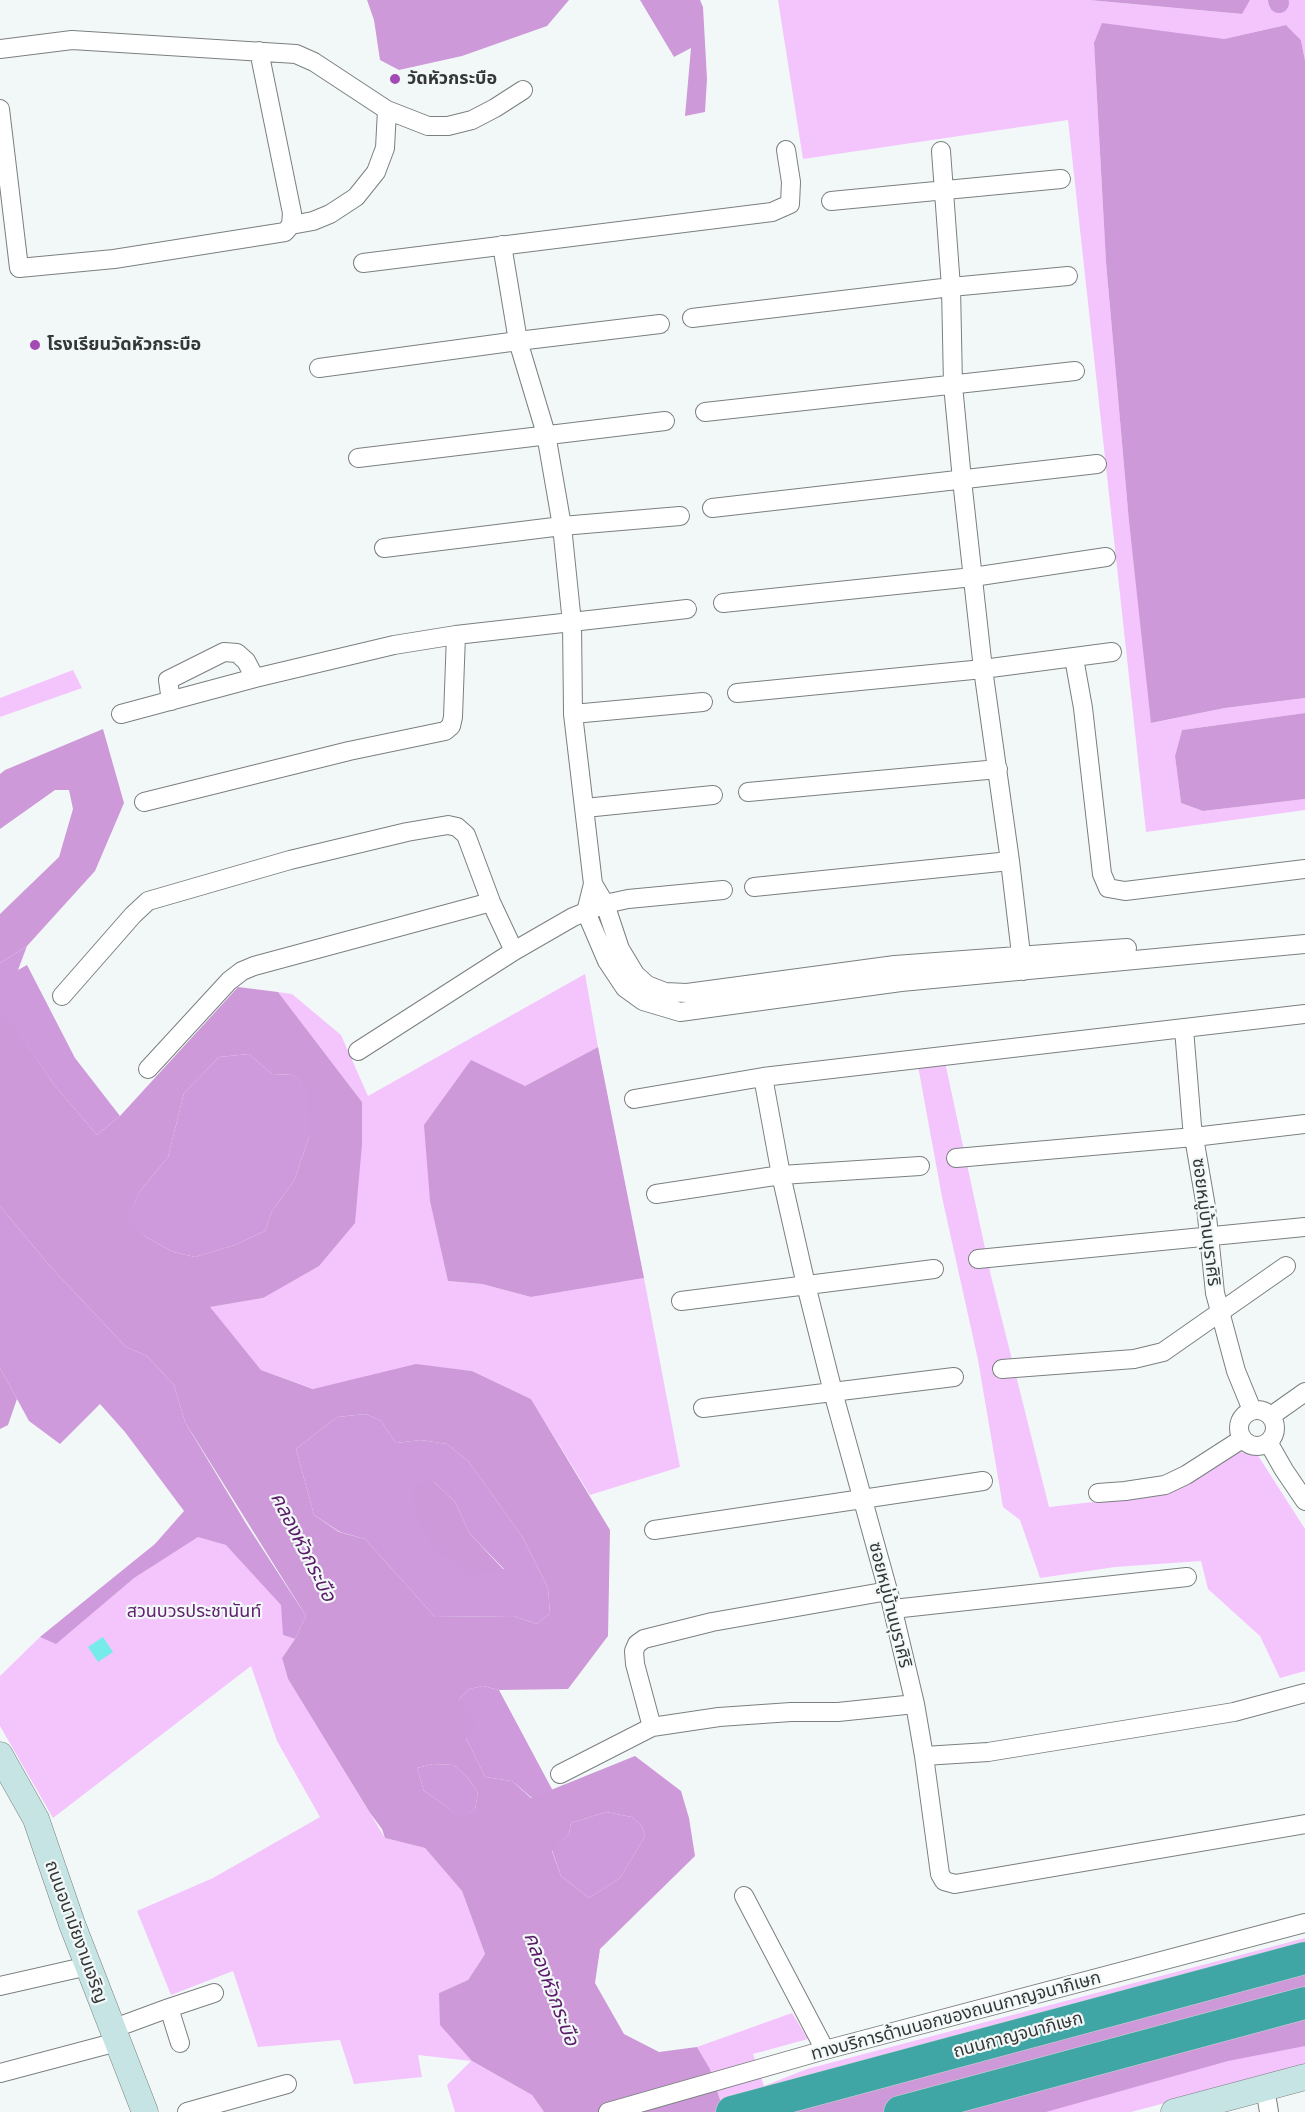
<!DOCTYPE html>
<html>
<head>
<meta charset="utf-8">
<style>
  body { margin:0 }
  canvas { display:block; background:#f2f8f8 }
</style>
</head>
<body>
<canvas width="1305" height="2112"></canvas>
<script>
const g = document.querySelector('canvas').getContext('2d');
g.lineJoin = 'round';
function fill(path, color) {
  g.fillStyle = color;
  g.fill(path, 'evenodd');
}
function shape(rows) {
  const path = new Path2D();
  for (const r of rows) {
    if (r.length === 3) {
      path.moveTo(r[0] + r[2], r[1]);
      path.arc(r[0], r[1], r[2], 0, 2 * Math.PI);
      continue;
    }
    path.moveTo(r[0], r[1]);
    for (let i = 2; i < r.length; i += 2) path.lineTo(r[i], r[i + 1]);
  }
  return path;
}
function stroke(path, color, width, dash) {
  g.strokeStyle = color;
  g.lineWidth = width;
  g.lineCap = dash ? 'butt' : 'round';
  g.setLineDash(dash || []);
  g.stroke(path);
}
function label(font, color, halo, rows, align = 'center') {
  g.font = font + ' Mulish,"Noto Sans Thai",sans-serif';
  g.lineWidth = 4.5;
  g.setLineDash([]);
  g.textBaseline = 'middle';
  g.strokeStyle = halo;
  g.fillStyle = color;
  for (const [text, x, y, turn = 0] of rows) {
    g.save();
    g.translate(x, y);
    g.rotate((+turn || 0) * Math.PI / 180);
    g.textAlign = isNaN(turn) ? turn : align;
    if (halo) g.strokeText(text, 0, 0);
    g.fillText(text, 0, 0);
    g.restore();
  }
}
const green = shape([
  [778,0,1089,0,1241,14,1250,0,1305,0,1305,61,1301,40,1286,25,1224,39,1094,43,1106,262,1129,522,1152,723,1225,708,1305,698,1305,713,1182,730,1175,756,1181,803,1203,811,1305,799,1305,810,1146,832,1068,120,803,159],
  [73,670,82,688,0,717,0,698],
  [585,974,598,1047,525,1086,448,1281,482,1284,531,1297,644,1278,680,1467,590,1495,531,1399,472,1371,416,1365,314,1389,261,1370,209,1307,263,1298,362,1102,278,992,292,994,341,1035,368,1096],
  [945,1062,991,1276,1049,1507,1155,1495,1240,1452,1257,1454,1305,1529,1305,1671,1280,1678,1260,1636,1208,1589,1201,1561,1115,1567,1040,1578,1020,1520,1003,1507,978,1360,942,1197,918,1066],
  [204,1500,293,1614,283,1635,295,1639,282,1658,288,1679,385,1838,425,1848,462,1891,485,1954,468,1980,439,1993,472,2061,532,2095,544,2112,455,2112,447,2085,471,2061,418,2055,422,2077,354,2084,340,2040,258,2047,233,1971,171,1995,137,1911,213,1878,320,1817,277,1741,251,1666,53,1818,0,1726,0,1676,40,1637,155,1544,185,1511],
  [1305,1938,1305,2066,1131,2112,724,2112,710,2069,697,2047,792,2013,808,2039,753,2054,764,2086,807,2069]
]);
const forest = shape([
  [27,946,18,970,27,965,75,1058,120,1116,97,1135,55,1086,5,1013,0,1013,0,963],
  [249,1054,272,1074,293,1075,309,1088,309,1137,294,1181,272,1211,265,1231,235,1245,195,1257,173,1252,146,1237,127,1218,140,1191,168,1157,184,1093,219,1057],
  [0,1206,49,1265,126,1347,147,1356,174,1385,185,1422,247,1525,306,1616,295,1639,283,1635,281,1605,226,1545,198,1537,134,1578,56,1644,40,1637,155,1544,184,1511,125,1432,100,1404,60,1444,29,1421,0,1368],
  [366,1414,381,1421,396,1443,421,1440,447,1444,469,1462,523,1538,548,1588,550,1613,537,1624,513,1616,435,1617,365,1539,340,1532,314,1515,296,1449,337,1417],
  [433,1481,455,1502,470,1534,504,1569,470,1574],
  [483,1686,499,1690,553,1791,532,1798,512,1781,485,1777,466,1738,459,1699,469,1689],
  [433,1764,454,1765,468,1778,478,1793,475,1809,461,1820,446,1806,424,1791,417,1768],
  [606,1812,632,1817,642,1826,645,1836,620,1878,589,1898,561,1876,552,1850,569,1834,571,1823]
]);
const water = shape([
  [367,0,569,0,547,26,462,56,399,70,380,60,374,20],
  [640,0,700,0,703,7,707,79,705,112,685,116,691,48,674,57],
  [1089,0,1250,0,1242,14],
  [1102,23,1224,39,1286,25,1301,40,1305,61,1305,698,1225,708,1151,723,1129,522,1106,262,1094,43],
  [1305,713,1305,799,1203,811,1181,803,1175,756,1182,730],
  [103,729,124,803,95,871,27,946,0,963,0,914,59,857,73,809,69,790,55,790,0,829,0,774,5,770],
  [238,987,278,992,362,1102,362,1144,355,1223,319,1266,263,1298,210,1307,261,1370,313,1389,416,1364,472,1371,531,1399,610,1530,608,1636,568,1689,499,1690,483,1686,469,1689,459,1699,475,1724,466,1738,485,1777,512,1781,531,1798,635,1756,681,1791,689,1818,695,1856,600,1949,595,1983,624,2034,659,2052,697,2047,710,2069,724,2112,544,2112,532,2095,472,2061,440,2025,439,1993,468,1980,485,1954,462,1891,425,1848,385,1838,382,1829,370,1813,288,1679,282,1658,295,1639,306,1616,185,1422,174,1385,147,1356,126,1347,49,1265,0,1206,0,1013,5,1012,55,1086,97,1135,120,1116],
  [249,1054,272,1074,293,1075,308,1088,309,1137,294,1181,272,1211,265,1231,235,1245,195,1257,173,1252,146,1237,128,1217,140,1191,168,1157,184,1093,219,1057],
  [366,1414,381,1421,396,1443,421,1440,447,1444,469,1462,523,1538,548,1588,550,1613,537,1624,513,1616,435,1617,365,1539,339,1532,314,1515,296,1449,337,1417],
  [433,1764,454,1765,468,1778,478,1793,475,1809,461,1819,446,1806,424,1791,417,1768],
  [606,1812,632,1817,642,1826,645,1836,620,1878,589,1898,561,1876,552,1851,569,1834,571,1823],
  [598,1047,644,1278,531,1297,482,1284,448,1281,430,1201,424,1125,471,1060,525,1086],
  [0,1368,17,1399,8,1425,0,1429],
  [433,1481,455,1502,470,1534,504,1570,470,1575,439,1553,422,1530,412,1498,413,1483],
  [1305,1945,1305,2046,1228,2061,1046,2112,743,2112,742,2092,774,2092]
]);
const canal = shape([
  [1278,0,1279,3]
]);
const building = shape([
  [103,1637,113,1652,98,1662,88,1647]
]);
const street = shape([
  [0,49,72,40,296,54,314,62,387,110,428,126,448,126,472,120,495,108,523,90],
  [0,109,19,268,114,259,285,232,291,225,292,213,259,51],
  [941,151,951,287,953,385,962,480,983,669,1010,861,1023,971],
  [831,201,1061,179],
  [291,225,313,221,330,214,356,197,376,172,385,148,387,110],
  [502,245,518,341,546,434,562,526,572,623,573,714,593,884,586,912,607,961,625,988,643,1001,680,1012,901,982,1305,944],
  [363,263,772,212,790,204,791,182,786,150],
  [692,318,951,287,1068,276],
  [319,368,518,341,660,324],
  [705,412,1075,371],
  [358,458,665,421],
  [712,508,1097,464],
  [384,548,562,526,680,516],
  [723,603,973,577,1106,557],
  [1074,658,1083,708,1102,874,1108,888,1125,891,1305,869],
  [737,693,983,669,1112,652],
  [171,701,168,680,224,652,237,653,246,661,255,678],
  [121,714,255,678,394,645,456,635,687,609],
  [573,714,703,702],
  [748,792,998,769],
  [144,802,349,751,445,731,451,726,453,717,456,635],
  [585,808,713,795],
  [593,884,605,904,620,949,635,974,647,985,665,992,687,993,895,965,1127,948],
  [754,887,1010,861],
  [62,996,133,915,148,901,290,860,407,832,448,825,457,827,466,835,491,902,514,951],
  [1184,1029,1192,1126,1206,1207,1215,1293,1236,1371,1252,1410],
  [358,1051,514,951,573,917,605,904,628,899,723,890],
  [148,1069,229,981,242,971,254,966,491,902],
  [763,1077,781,1175,806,1285,833,1392,890,1598,915,1704,924,1756,988,1752,1234,1712,1305,1693],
  [634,1099,763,1077,1305,1014],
  [956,1158,1194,1137,1305,1124],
  [656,1194,781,1175,920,1166],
  [978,1259,1305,1227],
  [681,1301,934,1269],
  [1002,1369,1134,1359,1163,1352,1286,1266],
  [703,1408,954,1377],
  [1257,1428,18],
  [1271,1416,1305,1392],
  [1268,1442,1284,1470,1305,1501],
  [1098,1493,1125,1491,1165,1485,1186,1475,1242,1439],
  [654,1530,983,1481],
  [893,1609,1187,1577],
  [652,1727,635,1664,634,1651,637,1644,644,1639,712,1622,888,1591],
  [924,1756,940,1874,944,1881,955,1884,1305,1824],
  [560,1774,652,1727,719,1717,791,1712,838,1712,915,1704],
  [744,1896,825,2050],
  [0,1986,88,1966],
  [169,2008,214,1993],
  [112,2029,169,2008,180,2043],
  [0,2073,117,2042],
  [1265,2088,1269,2112],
  [187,2112,287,2084],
  [608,2112,825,2050,1305,1923]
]);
const secondary = shape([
  [0,1755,36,1819,72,1924,145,2112],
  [1174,2112,1305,2077]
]);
const highway = shape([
  [732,2112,1305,1958],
  [900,2112,1305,2003]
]);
const markers = [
  [395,79,6,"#a34ab5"],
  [35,345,6,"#a34ab5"]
];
const poiNames = [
  ["วัดหัวกระบือ",407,79],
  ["โรงเรียนวัดหัวกระบือ",47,345]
];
const streetNames = [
  ["ซอยหมู่บ้านบุราศิริ",1206,1222,83],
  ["ซอยหมู่บ้านบุราศิริ",890,1605,76],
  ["ถนนอนามัยงามเจริญ",76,1932,70],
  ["ทางบริการด้านนอกของถนนกาญจนาภิเษก",956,2016,-15],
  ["ถนนกาญจนาภิเษก",1018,2035,-15]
];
const parkNames = [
  ["สวนบวรประชานันท์",194,1612]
];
const waterNames = [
  ["คลองหัวกระบือ",303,1547,63],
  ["คลองหัวกระบือ",551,1989,69]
];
fill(green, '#f4c5fd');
fill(forest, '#cf9adb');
fill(water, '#ce99d9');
stroke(canal, '#ce99d9', 20);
fill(building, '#76ecea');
stroke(street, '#7a807f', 20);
stroke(secondary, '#7a807f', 27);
stroke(highway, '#d3d3d3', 33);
stroke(street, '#fff', 18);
stroke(secondary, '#c6e4e4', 26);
stroke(highway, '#40a6a5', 32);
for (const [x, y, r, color] of markers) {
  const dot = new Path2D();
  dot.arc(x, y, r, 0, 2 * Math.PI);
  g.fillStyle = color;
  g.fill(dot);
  stroke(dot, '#f2f8f8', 2);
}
label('bold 18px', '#353737', '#f2f8f8', poiNames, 'left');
label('18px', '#353737', '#f2f8f8', streetNames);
label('18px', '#61216e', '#f2f8f8', parkNames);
label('italic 20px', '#5b1b68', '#f2f8f8', waterNames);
</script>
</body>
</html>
